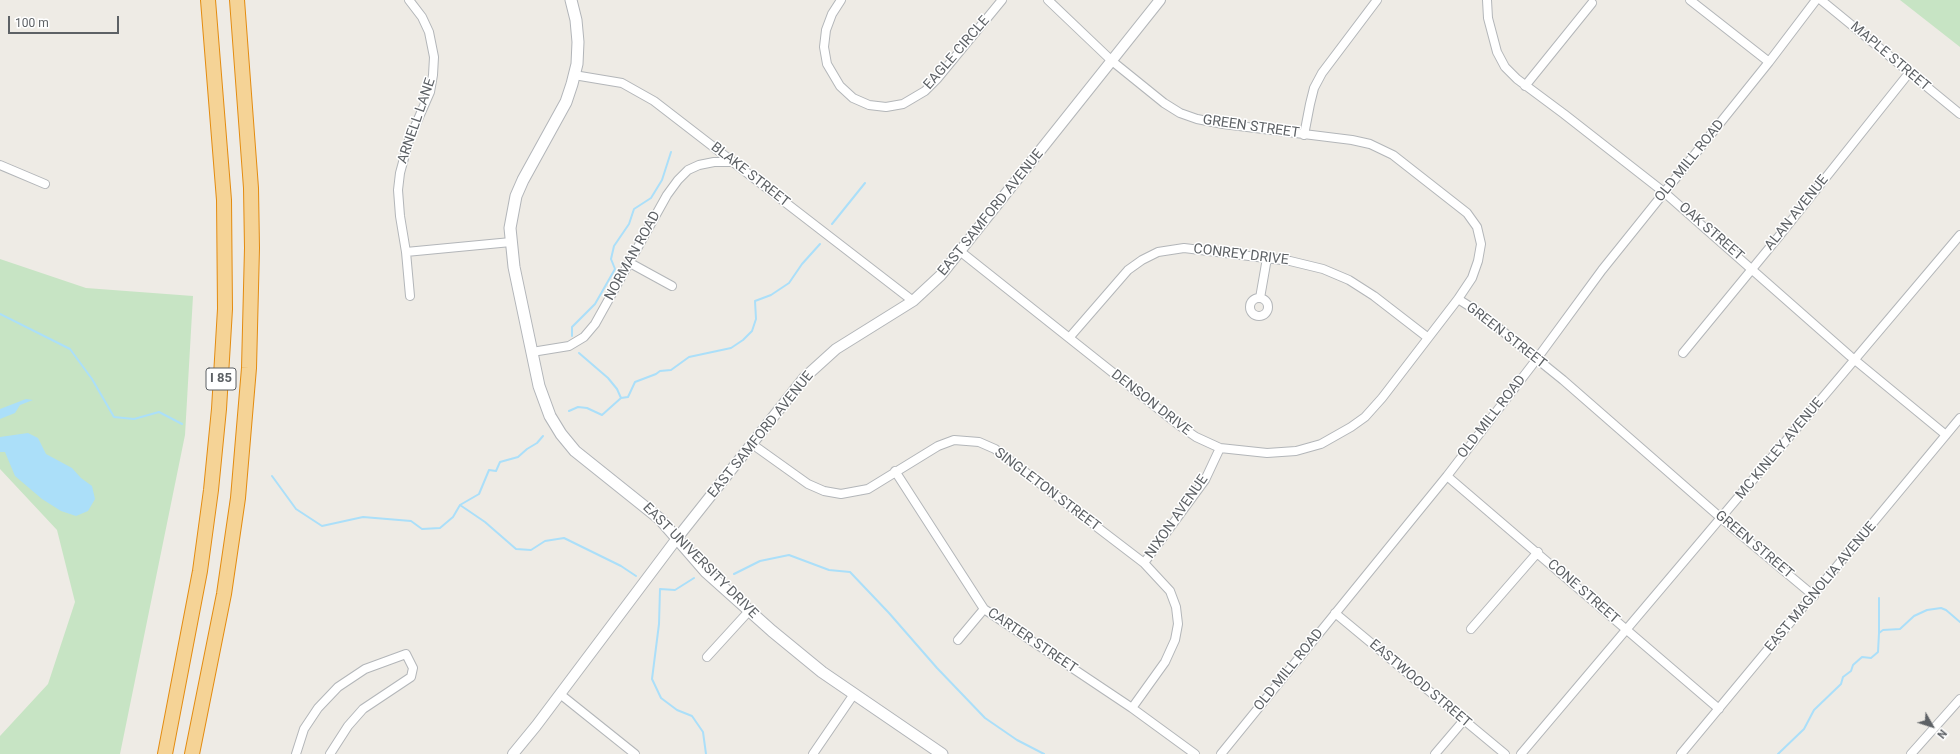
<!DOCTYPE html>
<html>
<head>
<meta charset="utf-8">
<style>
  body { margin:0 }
  #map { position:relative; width:1960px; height:754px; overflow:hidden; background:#eeebe5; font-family:Roboto,sans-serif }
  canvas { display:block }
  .north { position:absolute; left:1912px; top:706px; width:40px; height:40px; -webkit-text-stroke:3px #fff; paint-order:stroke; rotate:129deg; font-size:11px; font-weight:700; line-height:16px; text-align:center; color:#5d6165 }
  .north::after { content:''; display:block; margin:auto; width:14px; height:18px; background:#5d6165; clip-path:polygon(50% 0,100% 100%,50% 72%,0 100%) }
  .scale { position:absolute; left:8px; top:16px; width:111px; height:18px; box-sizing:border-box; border:2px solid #5d6165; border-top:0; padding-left:5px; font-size:12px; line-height:14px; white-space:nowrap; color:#5d6165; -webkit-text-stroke:3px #fff; paint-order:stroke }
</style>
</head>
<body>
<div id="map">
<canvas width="1960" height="754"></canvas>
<div class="north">N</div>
<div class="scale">100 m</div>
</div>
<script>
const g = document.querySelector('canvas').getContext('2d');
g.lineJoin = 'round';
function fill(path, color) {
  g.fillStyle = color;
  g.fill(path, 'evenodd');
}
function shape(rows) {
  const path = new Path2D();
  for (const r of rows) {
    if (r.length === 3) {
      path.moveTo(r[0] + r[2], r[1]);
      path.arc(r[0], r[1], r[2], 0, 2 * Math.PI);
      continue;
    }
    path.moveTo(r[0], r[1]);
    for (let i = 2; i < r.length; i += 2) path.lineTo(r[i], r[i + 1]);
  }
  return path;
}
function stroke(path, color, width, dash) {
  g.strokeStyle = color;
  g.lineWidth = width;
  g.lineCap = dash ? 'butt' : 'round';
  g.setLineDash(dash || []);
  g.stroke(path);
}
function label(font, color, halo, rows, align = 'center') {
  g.font = font + ' Roboto,sans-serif';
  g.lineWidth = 3;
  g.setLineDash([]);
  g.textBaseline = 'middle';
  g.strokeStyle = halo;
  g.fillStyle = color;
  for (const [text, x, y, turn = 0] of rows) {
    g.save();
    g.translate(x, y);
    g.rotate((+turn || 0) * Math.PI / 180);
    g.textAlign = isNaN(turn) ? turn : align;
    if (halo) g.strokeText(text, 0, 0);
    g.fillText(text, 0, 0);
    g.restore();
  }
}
const green = shape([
  [1900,0,1960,0,1960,47],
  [0,259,86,288,193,296,185,435,120,754,0,754,0,736,48,684,75,602,57,530,0,469]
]);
const water = shape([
  [26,399,33,400,20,405,15,413,0,419,0,409],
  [28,433,38,438,46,454,72,468,81,478,92,486,95,499,88,511,76,516,61,511,42,499,15,476,5,452,0,452,0,437]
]);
const stream = shape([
  [832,224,865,183],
  [0,314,70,349,92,379,114,417,134,419,159,412,182,424],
  [572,336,572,327,595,304,615,269,611,259,614,246,629,224,634,209,651,198,662,180,671,152],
  [579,353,608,378,617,389,621,398],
  [569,411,578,407,587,408,602,415,621,398,628,397,635,382,656,374,660,371,671,370,689,357,731,348,743,340,752,331,756,319,755,301,771,295,789,283,802,264,820,244],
  [272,476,296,509,322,526,363,517,411,521,422,529,440,528,453,517,460,505,485,522,516,549,531,550,545,541,564,538,621,566,636,576],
  [460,505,479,494,489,470,496,471,500,462,518,457,527,449,537,443,543,436],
  [734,574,760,561,789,555,829,570,850,572,889,613,937,668,985,718,1017,740,1044,754],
  [694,578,675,590,660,589,659,624,652,679,661,698,677,710,692,716,703,732,706,754],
  [1879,633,1879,598],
  [1778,754,1804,729,1814,710,1841,684,1843,677,1851,671,1853,665,1862,657,1871,658,1878,652,1879,633,1883,630,1900,629,1914,616,1927,610,1941,608,1946,610,1960,622]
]);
const minor = shape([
  [409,0,422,17,429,32,434,57,433,75,430,92,409,140,400,173,398,190,400,216,406,252,410,296],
  [841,0,832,14,826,30,824,47,827,64,840,86,853,98,869,105,886,107,903,104,925,91,937,79,1002,0],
  [1487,0,1488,18,1497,52,1505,67,1517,79,1564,114,1665,193,1850,356,1946,435],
  [1690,0,1769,62],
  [1821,0,1960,114],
  [574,75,622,83,654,101,913,301],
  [1525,86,1592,3],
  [1304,135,1310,104,1314,88,1322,73,1377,0],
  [0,165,45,184],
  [406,252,511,242],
  [961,252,1180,426,1196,437,1220,448,1267,453,1296,451,1321,444,1351,427,1365,417,1382,398,1458,299,1472,278,1478,261,1481,244,1477,227,1467,213,1393,155,1370,144,1352,140,1223,124,1197,119,1180,113,1164,103,1112,61,1048,0],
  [630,263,672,286],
  [1259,307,9],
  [1260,298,1267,258],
  [1458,299,1480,313,1563,380,1721,518,1814,596],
  [1069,338,1128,270,1142,260,1158,252,1184,248,1290,261,1323,269,1349,280,1374,296,1427,337],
  [532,352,569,346,584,337,595,324,667,195,678,180,688,170,699,165,714,162,733,162],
  [1683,353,1780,235,1909,73],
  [752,444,808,484,824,491,841,494,868,489,938,446,954,440,979,442,995,449,1144,563,1170,591,1176,607,1178,624,1175,640,1165,662,1132,708],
  [895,471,984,609,1132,708,1195,754],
  [1447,476,1719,709],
  [1144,563,1205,480,1220,448],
  [1335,613,1505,754],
  [1471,629,1538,552],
  [958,640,984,609],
  [707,657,749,611],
  [560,694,635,754],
  [296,754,304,729,318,708,338,687,365,669,406,654,413,668,411,677,363,709,348,726,330,754],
  [813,754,854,694],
  [1221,754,1447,476,1536,360,1602,270,1769,62,1816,0],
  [1435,754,1464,720],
  [1521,754,1960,235],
  [1681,754,1960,418],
  [1911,754,1960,699]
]);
const tertiary = shape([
  [513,754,536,726,678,537,804,378,836,349,913,301,941,275,1160,0]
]);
const secondary = shape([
  [571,0,576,20,578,42,577,64,572,84,566,102,523,180,516,196,510,228,514,267,539,386,550,416,561,434,575,451,660,519,706,572,772,631,822,672,942,754]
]);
const motorway = shape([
  [165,754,200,571,211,490,219,409,225,309,224,200,208,0],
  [192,754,224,594,238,498,249,368,252,248,251,188,237,0]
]);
const shields = [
  [221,379,30]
];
const shieldNames = [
  ["I 85",221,379]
];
const streetNames = [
  ["EAGLE CIRCLE",957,53,-49],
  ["MAPLE STREET",1890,57,40],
  ["ARNELL LANE",417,121,-71],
  ["GREEN STREET",1251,127,8],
  ["OLD MILL ROAD",1690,161,-51],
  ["BLAKE STREET",750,175,38],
  ["EAST SAMFORD AVENUE",991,213,-51],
  ["ALAN AVENUE",1797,213,-51],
  ["OAK STREET",1711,232,41],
  ["CONREY DRIVE",1241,255,7],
  ["NORMAN ROAD",633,256,-61],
  ["GREEN STREET",1506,336,38],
  ["DENSON DRIVE",1151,403,38],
  ["OLD MILL ROAD",1492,417,-52],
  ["EAST SAMFORD AVENUE",761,435,-51],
  ["MC KINLEY AVENUE",1780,449,-50],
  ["SINGLETON STREET",1047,490,37],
  ["NIXON AVENUE",1177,517,-55],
  ["GREEN STREET",1754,545,40],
  ["EAST UNIVERSITY DRIVE",700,561,45],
  ["EAST MAGNOLIA AVENUE",1821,587,-50],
  ["CONE STREET",1583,592,41],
  ["CARTER STREET",1032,641,34],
  ["OLD MILL ROAD",1289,670,-51],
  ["EASTWOOD STREET",1420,684,40]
];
fill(green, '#c7e4c4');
fill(water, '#abdff9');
stroke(stream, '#abdff9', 2);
stroke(minor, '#b3b6b9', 10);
stroke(tertiary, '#b3b6b9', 12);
stroke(secondary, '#b2b5b9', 13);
stroke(motorway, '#e38c11', 16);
stroke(minor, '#fff', 8);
stroke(tertiary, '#fff', 10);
stroke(secondary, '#fff', 11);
stroke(motorway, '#f5d396', 14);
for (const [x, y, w] of shields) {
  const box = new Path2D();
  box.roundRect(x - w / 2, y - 11, w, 22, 3);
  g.fillStyle = '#fff';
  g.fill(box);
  stroke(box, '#5d6165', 1);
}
label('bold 13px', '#5d6165', null, shieldNames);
label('14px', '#5d6165', '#fff', streetNames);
</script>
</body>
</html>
